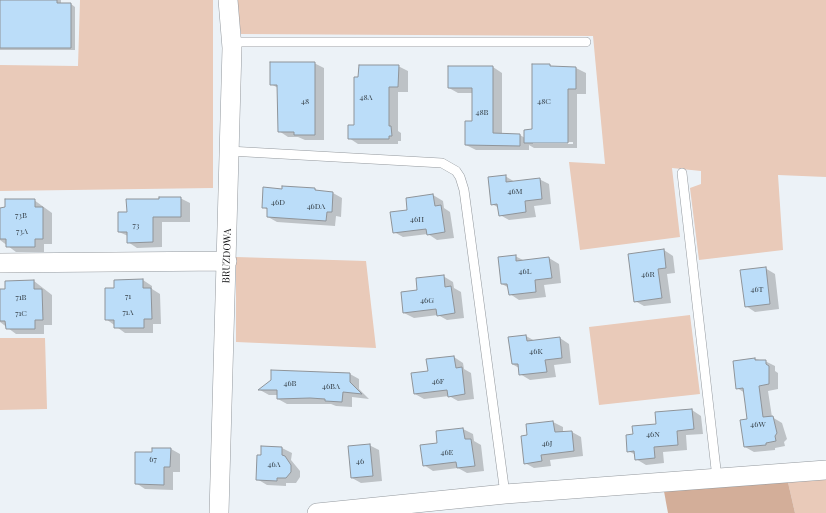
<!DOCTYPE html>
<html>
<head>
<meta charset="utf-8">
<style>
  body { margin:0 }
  canvas { display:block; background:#ecf2f7 }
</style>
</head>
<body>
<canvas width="826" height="513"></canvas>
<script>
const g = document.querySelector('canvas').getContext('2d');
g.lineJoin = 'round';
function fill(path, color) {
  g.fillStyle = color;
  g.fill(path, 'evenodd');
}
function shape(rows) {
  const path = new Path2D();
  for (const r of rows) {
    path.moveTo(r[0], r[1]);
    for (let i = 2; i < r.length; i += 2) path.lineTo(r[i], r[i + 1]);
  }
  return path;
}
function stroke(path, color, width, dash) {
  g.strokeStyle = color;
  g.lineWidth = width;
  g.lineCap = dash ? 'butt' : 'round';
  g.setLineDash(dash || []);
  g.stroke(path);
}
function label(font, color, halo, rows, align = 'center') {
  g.font = font + ' "Playfair Display",serif';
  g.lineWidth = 4;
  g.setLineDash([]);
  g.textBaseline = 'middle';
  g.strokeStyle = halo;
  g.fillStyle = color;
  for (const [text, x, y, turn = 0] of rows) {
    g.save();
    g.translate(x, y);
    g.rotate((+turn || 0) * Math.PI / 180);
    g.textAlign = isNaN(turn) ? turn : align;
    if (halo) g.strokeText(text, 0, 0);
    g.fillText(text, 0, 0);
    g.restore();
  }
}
const green = shape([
  [80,0,213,0,213,188,0,191,0,65,78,66],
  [235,0,826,0,826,177,778,175,783,250,699,260,690,188,701,184,701,171,672,168,680,237,580,250,569,162,605,164,593,36,241,34],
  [236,257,366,261,376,348,236,342],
  [690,315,700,394,599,405,589,327],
  [0,338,45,338,47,409,0,410],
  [826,476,826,513,795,513,787,478]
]);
const forest = shape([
  [787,478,795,513,668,513,663,486]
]);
const shadow = shape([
  [0,0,61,0,61,4,71,4,75,7,75,50,0,50],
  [314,63,324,68,324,140,305,140,298,137,288,137,279,131,278,88,271,84],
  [549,65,554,67,576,68,586,73,586,94,577,94,577,148,534,148,529,145,529,150,476,150,466,145,473,122,473,93,458,93,449,88,493,67,502,73,502,134,520,135,525,138,533,130],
  [533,142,573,142,573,144,533,144],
  [398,66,408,71,408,92,398,92,398,131,401,133,401,141,398,141,398,144,358,144,349,138,355,126,359,78],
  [505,176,515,182,539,179,549,184,551,204,534,206,536,217,509,220,500,215,499,208,492,204],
  [315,189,320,192,333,193,342,198,341,217,336,216,335,226,277,222,268,217,268,210,263,207],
  [433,195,443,201,444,208,450,212,454,238,437,240,428,234,403,237,394,232,408,211],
  [180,198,190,203,190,222,162,222,162,247,137,248,128,242,128,236,119,232,128,213,127,200],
  [34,200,52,213,52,244,44,244,44,252,16,252,0,240,0,209],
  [664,250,673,256,675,273,667,274,671,303,644,306,635,301],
  [515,256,525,261,549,258,559,264,561,283,544,285,546,297,519,300,510,294,509,288,502,284],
  [765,268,775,274,779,309,755,312,746,306],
  [443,276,453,282,454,288,461,292,464,318,447,320,438,315,414,318,404,313,419,291],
  [143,280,152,286,152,289,160,294,161,324,153,324,153,333,125,333,106,319,115,289],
  [34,281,52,295,52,325,44,325,44,334,16,334,0,322,0,290,6,290],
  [526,336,535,341,560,338,569,344,571,363,554,365,556,377,530,380,520,374,519,368,512,364],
  [454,357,463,363,464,369,471,373,474,399,458,401,449,396,424,399,415,394,429,372],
  [755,359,765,361,775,366,775,371,778,373,778,389,768,391,772,417,782,423,787,439,784,442,785,446,775,448,775,450,754,452,745,447,748,420,745,393,737,388],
  [350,374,359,379,359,389,369,399,352,397,352,407,336,406,331,404,287,404,278,399,278,395,269,395,260,390,272,380],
  [692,410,701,416,703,434,686,435,687,450,663,452,664,463,646,465,636,459,636,455,628,451,634,435],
  [553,422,563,427,563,432,572,432,581,437,583,456,550,460,551,466,534,468,525,463,528,436,527,424],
  [463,429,473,434,474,441,481,445,484,471,467,473,458,468,433,471,424,465,438,444,437,432],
  [369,445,379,450,382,481,361,483,352,478],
  [262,447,282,448,292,453,291,460,300,471,300,477,296,483,286,483,286,486,267,485,257,479],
  [171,449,180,454,180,472,173,472,173,490,145,489,136,483,153,453]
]);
const building = shape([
  [0,0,57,0,57,3,71,3,71,48,0,48,0,0],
  [270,62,315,62,315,135,294,135,294,132,278,132,277,85,270,85,270,62],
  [532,64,550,64,550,66,576,67,576,89,568,89,568,143,524,143,524,130,532,129,532,64],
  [359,65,399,65,398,87,389,87,389,126,391,126,392,136,389,136,389,139,348,139,348,125,354,125,354,77,358,77,359,65],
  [448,66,493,66,493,133,520,134,520,146,465,145,465,121,472,121,472,88,448,88,448,66],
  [506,175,506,182,540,178,542,199,525,201,526,212,499,216,497,204,491,205,488,177,506,175],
  [282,186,315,188,315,190,333,192,332,212,327,212,326,221,267,217,267,208,262,208,263,187,282,189,282,186],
  [433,194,435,206,441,205,445,232,427,235,426,229,393,233,390,212,407,210,406,198,433,194],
  [159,197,181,197,181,217,153,217,153,242,127,243,127,232,118,232,118,212,127,212,126,199,159,199,159,197],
  [5,199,35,199,35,207,43,207,43,239,35,239,35,247,6,247,6,239,0,239,0,208,5,207,5,199],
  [664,249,666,268,658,269,662,298,634,302,628,254,664,249],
  [516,255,516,261,549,257,552,278,535,280,536,292,509,295,507,284,501,284,498,257,516,255],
  [766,267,770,304,745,307,740,270,766,267],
  [444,275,445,287,451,286,455,313,437,316,436,309,403,313,401,292,417,290,416,278,444,275],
  [143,279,143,288,151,288,152,319,144,319,144,328,114,328,114,320,105,320,105,288,114,288,114,280,143,279],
  [34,280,34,289,42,289,43,320,35,320,35,329,6,329,5,321,0,321,0,289,5,289,5,281,34,280],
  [526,335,527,341,560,337,562,358,545,360,547,372,519,375,518,364,512,364,508,337,526,335],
  [454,356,456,368,462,367,465,394,448,397,447,390,414,394,411,373,428,371,426,359,454,356],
  [755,358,755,360,766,360,766,364,769,366,769,384,759,386,763,417,773,416,777,433,775,436,776,441,766,443,766,445,744,447,740,420,747,419,745,403,743,388,736,389,733,361,755,358],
  [271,370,350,373,350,382,362,394,343,392,342,402,325,401,325,399,310,398,277,399,277,390,258,390,271,380,271,370],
  [692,409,694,429,677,431,678,445,654,447,655,458,635,460,634,451,627,452,626,435,633,434,632,426,656,424,655,412,692,409],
  [553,421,555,432,572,431,574,451,541,455,542,461,524,464,521,436,527,435,526,424,553,421],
  [463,428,465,439,471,439,475,466,457,468,456,462,423,466,420,445,437,443,436,431,463,428],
  [370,444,373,476,351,478,348,446,370,444],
  [261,446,282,447,282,455,285,456,291,465,291,472,286,478,277,478,277,481,256,480,257,455,261,455,261,446],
  [152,448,171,448,170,467,164,467,164,485,135,484,135,452,152,452,152,448]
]);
const service = shape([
  [232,42,586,42],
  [229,151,442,163,456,171,460,177,464,190,505,494],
  [682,173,717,478]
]);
const minor = shape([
  [0,263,227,261],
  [219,513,232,48,228,0],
  [317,513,505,494,826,470]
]);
const numberNames = [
  ["48A",366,97],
  ["48",305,101],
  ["48C",544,101],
  ["48B",482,112],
  ["46M",515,191],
  ["46D",278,202],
  ["46DA",316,206],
  ["73B",21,215],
  ["46H",417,219],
  ["73",136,225],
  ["73A",22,231],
  ["46L",525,271],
  ["46R",648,274],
  ["46T",757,289],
  ["71",128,296],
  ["71B",21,297],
  ["46G",427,300],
  ["71A",128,312],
  ["71C",21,313],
  ["46K",536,351],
  ["46F",438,381],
  ["46B",290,383],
  ["46BA",331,386],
  ["46W",758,424],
  ["46N",653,434],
  ["46J",547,443],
  ["46E",447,452],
  ["67",153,459],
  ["46",360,461],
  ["46A",274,464]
];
const streetNames = [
  ["BRUZDOWA",227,256,-88]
];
fill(green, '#e9cab9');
fill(forest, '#d3ae99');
fill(shadow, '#0003');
fill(building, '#bbddf9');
stroke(building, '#8f9499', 1);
stroke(service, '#94999e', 10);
stroke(minor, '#94999e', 20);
stroke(service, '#fff', 9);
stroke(minor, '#fff', 19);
label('8px', '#364048', null, numberNames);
label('10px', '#0a0b0d', '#fefefe', streetNames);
</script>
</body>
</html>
